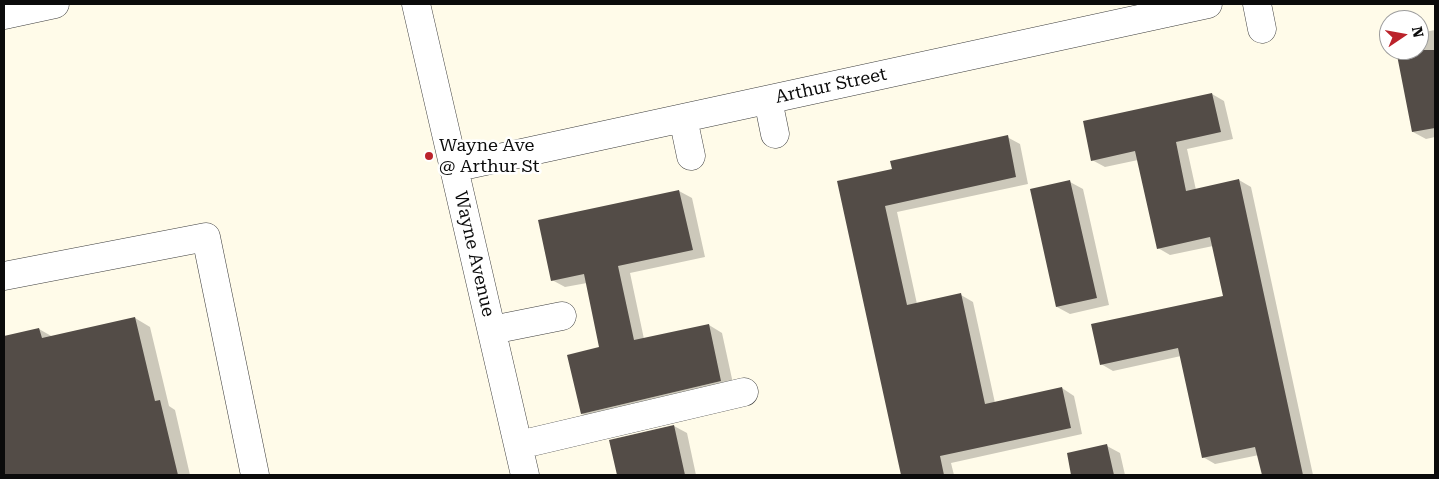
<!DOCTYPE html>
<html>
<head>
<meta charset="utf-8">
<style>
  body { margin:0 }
  #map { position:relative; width:1439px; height:479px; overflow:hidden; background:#fffbe9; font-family:"Roboto Serif",serif }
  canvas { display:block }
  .frame { position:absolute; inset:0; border:5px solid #0b0b0b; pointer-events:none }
  .north { position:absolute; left:1379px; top:10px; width:50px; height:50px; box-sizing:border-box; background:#fff; border:1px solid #9d9d9d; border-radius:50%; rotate:78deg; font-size:14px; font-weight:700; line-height:20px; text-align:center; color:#0b0b0b }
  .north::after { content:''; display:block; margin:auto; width:18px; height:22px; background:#bb232b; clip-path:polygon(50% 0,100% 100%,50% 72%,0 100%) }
</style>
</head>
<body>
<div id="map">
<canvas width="1439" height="479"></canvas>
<div class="frame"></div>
<div class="north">N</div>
</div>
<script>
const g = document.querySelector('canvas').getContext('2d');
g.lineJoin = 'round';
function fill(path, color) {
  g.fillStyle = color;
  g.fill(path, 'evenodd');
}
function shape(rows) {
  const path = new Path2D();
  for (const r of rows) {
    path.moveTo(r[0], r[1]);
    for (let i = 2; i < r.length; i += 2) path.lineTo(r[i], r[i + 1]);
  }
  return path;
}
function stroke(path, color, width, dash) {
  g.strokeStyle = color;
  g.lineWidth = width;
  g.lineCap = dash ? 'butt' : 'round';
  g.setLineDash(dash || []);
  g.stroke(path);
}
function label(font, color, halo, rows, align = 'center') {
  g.font = font + ' "Roboto Serif",serif';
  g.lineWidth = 5;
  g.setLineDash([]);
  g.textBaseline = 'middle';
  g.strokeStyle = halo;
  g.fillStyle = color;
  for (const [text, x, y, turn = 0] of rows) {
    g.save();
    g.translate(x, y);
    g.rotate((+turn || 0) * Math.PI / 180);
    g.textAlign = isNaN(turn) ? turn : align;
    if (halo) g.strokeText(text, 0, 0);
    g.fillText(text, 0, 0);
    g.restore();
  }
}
const shadow = shape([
  [1435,30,1435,137,1426,139,1413,132,1398,50,1419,50,1419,33],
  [1212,94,1224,101,1233,139,1187,149,1196,190,1239,180,1251,187,1313,475,1263,475,1259,455,1215,464,1203,457,1181,356,1113,371,1101,364,1224,297,1213,246,1170,255,1158,248,1138,160,1105,167,1092,160],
  [1007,137,1020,144,1028,184,897,212,917,304,961,295,973,302,995,403,1062,388,1074,396,1082,434,951,463,954,475,903,475,839,182,893,170],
  [1070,182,1083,189,1109,305,1070,314,1057,307],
  [679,191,692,198,705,257,630,273,644,339,709,325,722,333,734,388,595,421,582,414,601,348,587,283,565,287,552,280],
  [135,318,150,327,169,406,175,410,190,475,4,475,4,337,39,329,53,337],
  [674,426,687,433,696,475,618,475,611,441],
  [1107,446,1120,453,1125,475,1073,475,1068,454]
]);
const building = shape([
  [1396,50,1435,50,1435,128,1412,132],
  [1212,93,1221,132,1176,142,1186,191,1239,179,1303,475,1262,475,1255,447,1202,458,1178,348,1100,365,1091,324,1223,296,1210,237,1157,249,1135,151,1091,161,1083,121],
  [1008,135,1016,177,885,206,907,305,961,293,985,404,1062,387,1071,428,940,456,944,475,901,475,837,181,892,169,890,161],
  [1070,180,1097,298,1056,307,1030,189],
  [679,190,693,250,618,266,634,340,709,324,721,381,581,414,567,355,599,347,584,274,551,281,538,220],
  [135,317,155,401,160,400,178,475,4,475,4,336,39,328,42,338],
  [674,425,685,475,617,475,609,440],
  [1107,444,1114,475,1071,475,1067,453]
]);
const minor = shape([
  [416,4,525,475],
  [1257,4,1262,29],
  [4,15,55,4],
  [768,100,775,134],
  [683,118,691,156],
  [453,168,1208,4],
  [4,276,206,237,255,475],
  [492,330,562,316],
  [519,445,744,392]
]);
const markers = [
  [429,156,5,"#bb232b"]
];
const streetNames = [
  ["Arthur Street",831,86,-12],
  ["Wayne Avenue",474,254,77]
];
const poiNames = [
  ["Wayne Ave",439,146],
  ["@ Arthur St",439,167]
];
fill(shadow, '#0003');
fill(building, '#534c47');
stroke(minor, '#3e3e3e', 29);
stroke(minor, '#fff', 28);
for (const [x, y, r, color] of markers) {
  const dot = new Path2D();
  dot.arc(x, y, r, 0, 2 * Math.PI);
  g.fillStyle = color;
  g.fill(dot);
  stroke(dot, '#fff', 2);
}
label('18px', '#0b0b0b', '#fff', streetNames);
label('18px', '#0b0b0b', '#fff', poiNames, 'left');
</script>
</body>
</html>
